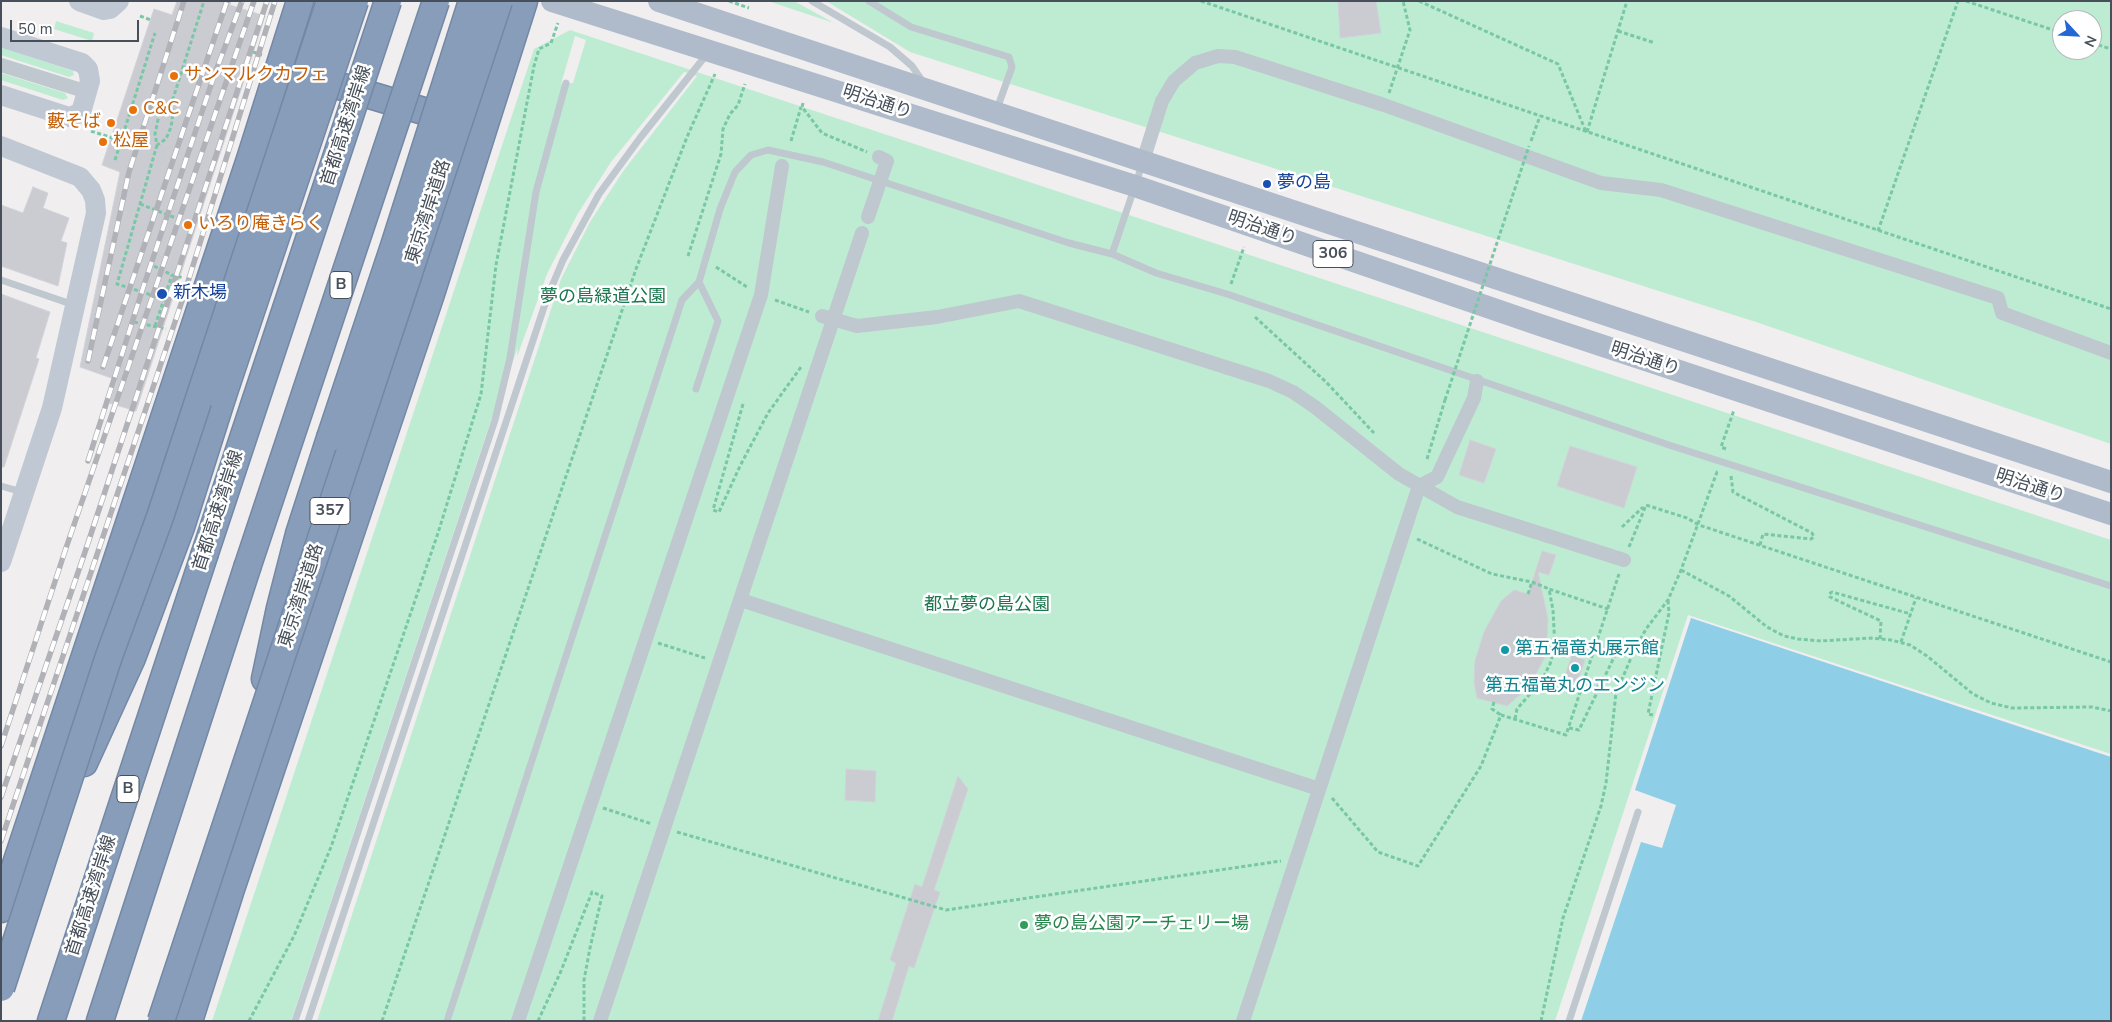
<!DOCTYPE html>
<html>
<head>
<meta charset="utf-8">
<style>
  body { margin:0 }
  #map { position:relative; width:2112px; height:1022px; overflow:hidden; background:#f0eeee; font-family:"Nunito Sans",sans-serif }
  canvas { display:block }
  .frame { position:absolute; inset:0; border:2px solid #47505a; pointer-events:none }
  .north { position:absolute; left:2052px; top:10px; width:50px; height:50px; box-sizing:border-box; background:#fff; border:1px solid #b5b9bd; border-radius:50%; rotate:115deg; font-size:14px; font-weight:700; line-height:20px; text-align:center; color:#47505a }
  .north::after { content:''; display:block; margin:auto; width:18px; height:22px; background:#2466d4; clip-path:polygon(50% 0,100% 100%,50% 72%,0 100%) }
  .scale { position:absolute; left:10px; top:20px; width:129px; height:22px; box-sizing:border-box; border:2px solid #47505a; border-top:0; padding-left:6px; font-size:15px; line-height:18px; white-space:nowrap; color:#47505a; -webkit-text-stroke:4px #fff; paint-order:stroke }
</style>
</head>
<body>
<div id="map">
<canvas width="2112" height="1022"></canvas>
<div class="frame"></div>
<div class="north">N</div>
<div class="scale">50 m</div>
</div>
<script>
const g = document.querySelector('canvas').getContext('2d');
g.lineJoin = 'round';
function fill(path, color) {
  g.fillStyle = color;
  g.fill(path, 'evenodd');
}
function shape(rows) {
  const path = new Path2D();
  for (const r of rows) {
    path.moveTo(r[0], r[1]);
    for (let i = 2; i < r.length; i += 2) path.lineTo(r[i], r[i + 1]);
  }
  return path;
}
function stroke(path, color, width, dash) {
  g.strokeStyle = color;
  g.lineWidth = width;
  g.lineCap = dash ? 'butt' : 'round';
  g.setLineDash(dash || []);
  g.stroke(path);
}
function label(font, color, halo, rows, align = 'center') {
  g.font = font + ' "Nunito Sans","Noto Sans JP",sans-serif';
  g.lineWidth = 5;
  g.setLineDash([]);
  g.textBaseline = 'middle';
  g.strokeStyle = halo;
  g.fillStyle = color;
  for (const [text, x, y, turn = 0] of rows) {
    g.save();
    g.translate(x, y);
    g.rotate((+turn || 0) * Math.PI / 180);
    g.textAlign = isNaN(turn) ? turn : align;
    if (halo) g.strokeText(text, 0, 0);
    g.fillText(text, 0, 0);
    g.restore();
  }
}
const green = shape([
  [768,1,794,1,834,23],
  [826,1,2111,1,2111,444,1756,322,910,52],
  [2062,20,2092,20,2092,50,2062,50],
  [56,21,94,33,92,41,54,29],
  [570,30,2111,540,2111,754,1688,615,1555,1021,317,1021,561,279,590,222,624,170,697,76,684,72,611,162,577,215,547,274,517,357,518,347,490,423,291,1021,212,1021,534,49],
  [575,36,586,40,573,83,561,84],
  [1,47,73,71,74,75,69,77,1,55],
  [1,73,65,93,68,98,63,100,1,80]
]);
const water = shape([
  [1691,618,2111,757,2111,1021,1581,1021,1641,842,1662,848,1676,805,1635,790]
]);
const building = shape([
  [177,1,231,1,230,5,265,16,136,411,109,403,117,380,80,367,120,172,102,165,154,9,172,15,177,1],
  [1338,1,1376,1,1381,33,1340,38,1338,1],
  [33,187,48,193,43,208,69,218,61,241,67,243,58,286,1,266,1,205,23,213,33,187],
  [1,294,50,312,36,358,39,359,4,467,1,467,1,294],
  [1470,440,1496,449,1484,483,1459,475,1470,440],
  [1570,446,1637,467,1624,508,1557,486,1570,446],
  [1542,551,1556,555,1549,575,1538,572,1548,619,1546,655,1529,687,1507,706,1477,698,1474,682,1475,661,1484,632,1501,601,1514,590,1528,594,1542,551],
  [1572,655,1585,660,1577,683,1564,678,1572,655],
  [846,769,876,771,875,802,845,800,846,769],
  [958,776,968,789,934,890,940,892,914,968,909,966,892,1021,878,1021,896,963,890,960,915,884,922,887,958,776]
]);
const path = shape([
  [729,1,749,8],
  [1201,1,2111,309],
  [1419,1,1558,64,1586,132],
  [1966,1,2062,33],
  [140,16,151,20],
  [1618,31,1655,43],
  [2092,43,2111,49],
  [253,52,262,55],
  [1389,93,1410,30,1403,1],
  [803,103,802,107,822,133,867,152],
  [171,105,159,115,155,134,157,145,166,139,171,127,173,113,171,105,204,1],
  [91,131,119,140],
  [1587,132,1627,1],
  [791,141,801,107],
  [1531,141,1540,116],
  [157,145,117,284,164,299],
  [115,160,155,33],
  [140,204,176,218],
  [1878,231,1958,1],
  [688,256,721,154,723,129,730,114,738,105,745,84],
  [154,266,172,275,184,278],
  [716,267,747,287],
  [1231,284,1244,247],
  [775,300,809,312],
  [1255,317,1326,382,1374,433],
  [134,322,166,329],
  [155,326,172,275],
  [743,404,713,510,719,512,740,466,768,413,801,367],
  [1726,449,1721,447,1734,410],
  [1427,459,1445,400],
  [1731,476,1733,492,1812,533,1814,537,1811,539,1763,534,1760,545],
  [1622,527,1643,507],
  [1417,539,1492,574,1532,582,1549,589],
  [1629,547,1646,505,1687,518,1699,525,2111,662],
  [1681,570,1729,596,1767,627,1784,636,1798,639,1821,641,1871,638,1891,640,1910,645,1927,656,1973,694,1991,703,2012,708,2092,707,2111,711],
  [1528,594,1532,582],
  [1880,639,1881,621,1830,597,1829,594,1832,592,1911,614],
  [1901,642,1916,598],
  [658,643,705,658],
  [1584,682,1616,693],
  [1494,702,1492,709,1501,715],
  [1653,715,1648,714,1669,613,1668,600],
  [1515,719,1517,709,1542,680,1550,664,1555,648,1553,610,1549,589,1608,609],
  [1569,728,1579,730,1617,651,1624,647,1634,651],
  [1332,798,1378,852,1418,866,1481,766,1501,715,1566,735,1619,574],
  [603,808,652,824],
  [677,832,946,910,1281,861],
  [249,1021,294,936,331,847,438,533,481,394,496,265,534,66,539,49,551,43,558,23],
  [382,1021,636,269,687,137,715,74],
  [538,1021,561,971,592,892,602,896,590,948,584,980,584,1020],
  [1541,1021,1563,918,1601,806,1606,783,1616,693,1634,651,1646,629,1668,600,1681,570,1717,472,1719,472]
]);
const lane = shape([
  [812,1,890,47,912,66,923,82],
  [869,1,911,27,1009,57,1012,67,997,109],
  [1112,254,1142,165],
  [1,280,74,305],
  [696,389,718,321,699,282,720,209,735,172,751,155,768,150,823,162,1069,243,1112,254,1156,273,1227,294,1669,445,2111,586],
  [1,486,22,492],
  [295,1021,495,420,510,358,536,192,566,83],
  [308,1021,547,298,563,260,599,194,640,138,707,54],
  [447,1021,682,300,699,282],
  [1569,1021,1638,812]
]);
const street = shape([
  [1,65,81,90,85,98],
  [1143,161,1162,101,1174,81,1195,63,1218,56,1235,57,1384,105,1601,183,1661,190,1998,298,2002,313,2111,353],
  [822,316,857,326,937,317,1019,301,1269,381,1293,392,1315,407,1399,474,1457,507,1624,560],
  [741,600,1319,789],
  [518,1021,761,295,782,166],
  [600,1021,862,233],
  [1243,1021,1419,486,1437,477,1474,398,1477,381]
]);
const secondary = shape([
  [79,1,104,10,110,9,119,1],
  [1,37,82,63,88,69,90,81,82,109,78,114,69,117,1,95],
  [1,146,80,177,91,190,95,200,96,213,52,408,1,562]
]);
const primary = shape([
  [552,1,1135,186,1540,325,2111,514],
  [659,1,2111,482]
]);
const highway = shape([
  [308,87,315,83,326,82,437,115,444,122,448,132],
  [265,679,280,608,299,534,330,438],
  [84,763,132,658,181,527,222,398],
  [1,909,250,159,300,1],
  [51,1021,204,556],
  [100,1021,247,568],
  [189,1021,231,889,431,294,524,1]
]);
const rail = shape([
  [88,361,129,172,184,1],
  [103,367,227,1],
  [88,461,143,288,213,79,242,1],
  [1,746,66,548,254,1],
  [1,797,85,552,267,1],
  [1,841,182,301,275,1]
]);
const pathBridge = shape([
  [1445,400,1529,146]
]);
const streetBridge = shape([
  [868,217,887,161,879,157]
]);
const highwayBridge = shape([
  [222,398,355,1],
  [330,438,394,246,472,1],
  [204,556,388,1],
  [247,568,436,1],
  [1,988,109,656,160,517,330,1],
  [161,1021,499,1]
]);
const markers = [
  [174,76,5,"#e8710a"],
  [133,110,5,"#e8710a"],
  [111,123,5,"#e8710a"],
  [103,142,5,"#e8710a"],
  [1267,184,5,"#1a4fb4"],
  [188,225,5,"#e8710a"],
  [162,294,6,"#1a4fb4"],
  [1505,650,5,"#0f9aa8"],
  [1575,668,5,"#0f9aa8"],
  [1024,925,5,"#2e9e5b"]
];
const shields = [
  [1333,254,40],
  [341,285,22],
  [330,511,40],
  [128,789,22]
];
const shieldNames = [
  ["306",1333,254],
  ["B",341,285],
  ["357",330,511],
  ["B",128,789]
];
const foodNames = [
  ["サンマルクカフェ",184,76],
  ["C&C",143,110],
  ["藪そば",101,123,"right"],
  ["松屋",113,142],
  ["いろり庵きらく",198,225]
];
const streetNames = [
  ["明治通り",877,103,18],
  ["首都高速湾岸線",347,126,-72],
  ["東京湾岸道路",429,212,-72],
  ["明治通り",1262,229,19],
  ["明治通り",1645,360,18],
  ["明治通り",2030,487,18],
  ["首都高速湾岸線",219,511,-72],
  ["東京湾岸道路",302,596,-72],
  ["首都高速湾岸線",92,896,-72]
];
const transitNames = [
  ["夢の島",1277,184],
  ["新木場",173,294]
];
const parkNames = [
  ["夢の島緑道公園",603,298],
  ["都立夢の島公園",987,606]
];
const cultureNames = [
  ["第五福竜丸展示館",1515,650],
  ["第五福竜丸のエンジン",1575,687,"center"]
];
const leisureNames = [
  ["夢の島公園アーチェリー場",1034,925]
];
fill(green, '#beecd2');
fill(water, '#8ecee6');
fill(building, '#cbccd2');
stroke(building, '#d2d3d9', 1);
stroke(highway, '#7388a5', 29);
stroke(path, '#78c7a5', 3, [4, 2.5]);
stroke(lane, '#bfc7cf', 7);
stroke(street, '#bfc7cf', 14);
stroke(secondary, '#bfc8d3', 20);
stroke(primary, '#afbbcb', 22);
stroke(highway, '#889dba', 26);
stroke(rail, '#b0b2b8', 5.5);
stroke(rail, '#fff', 4, [11]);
stroke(highwayBridge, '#7388a5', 29, []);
stroke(pathBridge, '#78c7a5', 3, [4, 2.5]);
stroke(streetBridge, '#bfc7cf', 14);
stroke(highwayBridge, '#889dba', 26);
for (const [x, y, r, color] of markers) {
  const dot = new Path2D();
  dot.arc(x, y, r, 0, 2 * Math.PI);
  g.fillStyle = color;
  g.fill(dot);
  stroke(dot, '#fff', 2);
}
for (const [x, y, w] of shields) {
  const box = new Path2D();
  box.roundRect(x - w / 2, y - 13.5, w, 27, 4);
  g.fillStyle = '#fff';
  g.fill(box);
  stroke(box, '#47505a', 1);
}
label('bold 16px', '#47505a', null, shieldNames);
label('18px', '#c56008', '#fff', foodNames, 'left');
label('18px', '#47505a', '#fff', streetNames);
label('18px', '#164399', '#fff', transitNames, 'left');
label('18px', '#1c764f', '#fff', parkNames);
label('18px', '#0d838f', '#fff', cultureNames, 'left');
label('18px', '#27864d', '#fff', leisureNames, 'left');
</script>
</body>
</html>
